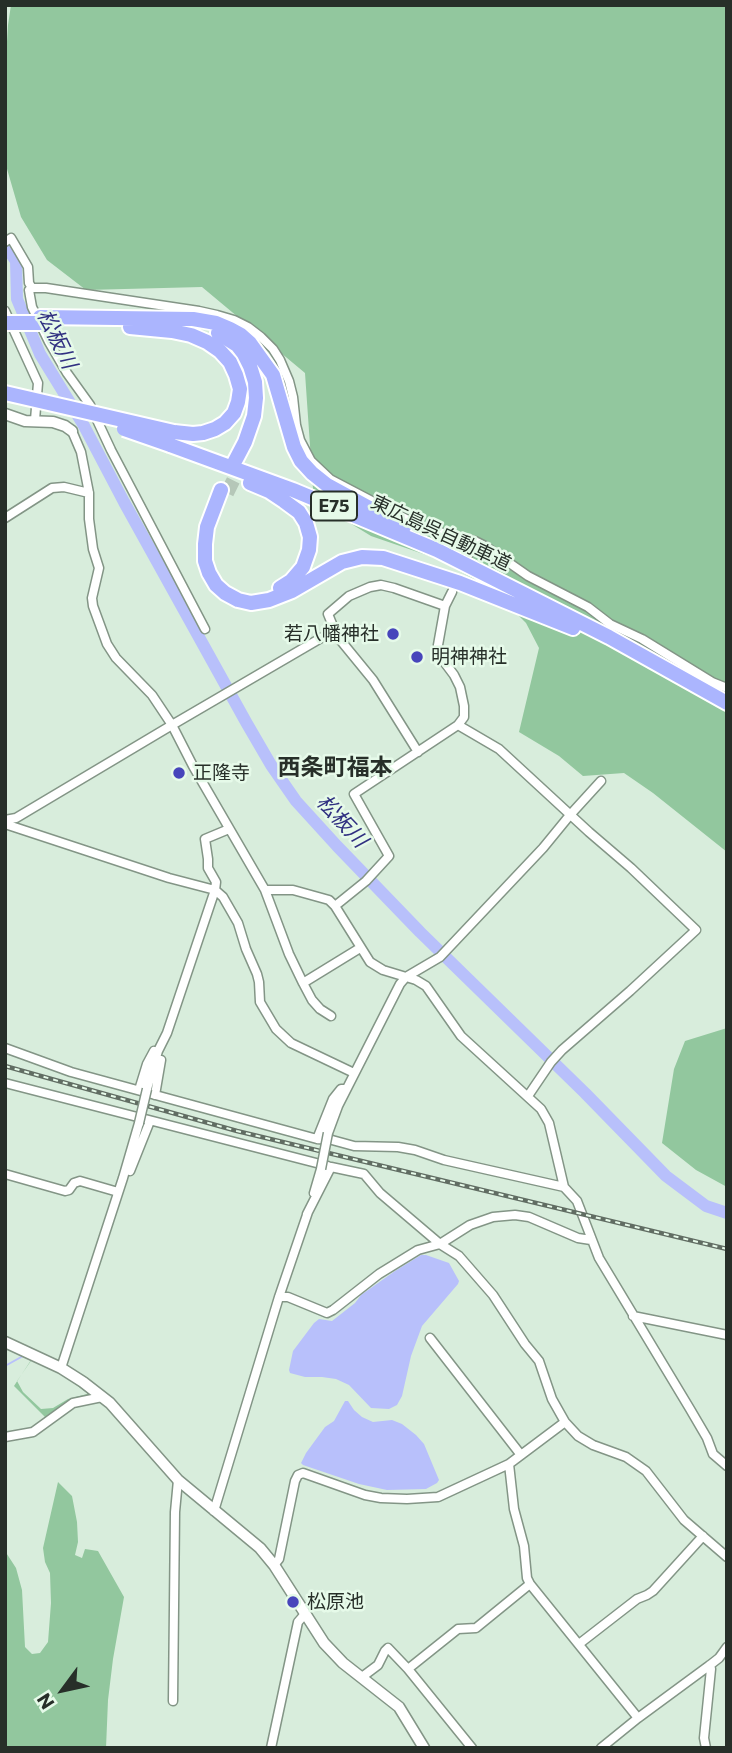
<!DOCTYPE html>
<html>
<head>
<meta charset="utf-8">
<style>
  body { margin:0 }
  #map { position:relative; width:732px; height:1753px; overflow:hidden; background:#d8eddc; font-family:Commissioner,sans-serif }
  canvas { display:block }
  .frame { position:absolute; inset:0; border:7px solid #272f29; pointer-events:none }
  .north { position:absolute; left:28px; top:1655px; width:70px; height:70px; -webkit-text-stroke:5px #e6fae9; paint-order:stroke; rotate:237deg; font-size:19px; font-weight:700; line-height:28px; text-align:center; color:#272f29 }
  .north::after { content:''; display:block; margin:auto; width:24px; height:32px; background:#272f29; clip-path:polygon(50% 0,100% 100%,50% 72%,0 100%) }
</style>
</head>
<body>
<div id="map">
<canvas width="732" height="1753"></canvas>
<div class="frame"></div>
<div class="north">N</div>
</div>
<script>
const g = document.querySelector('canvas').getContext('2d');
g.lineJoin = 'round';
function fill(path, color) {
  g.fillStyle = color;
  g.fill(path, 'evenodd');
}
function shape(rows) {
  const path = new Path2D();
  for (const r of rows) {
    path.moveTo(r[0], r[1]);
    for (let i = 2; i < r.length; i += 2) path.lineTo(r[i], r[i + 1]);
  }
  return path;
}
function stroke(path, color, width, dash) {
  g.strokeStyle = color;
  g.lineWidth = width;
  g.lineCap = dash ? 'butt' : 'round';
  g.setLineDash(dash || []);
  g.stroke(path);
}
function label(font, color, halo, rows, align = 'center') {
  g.font = font + ' Commissioner,"Noto Sans JP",sans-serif';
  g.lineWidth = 5;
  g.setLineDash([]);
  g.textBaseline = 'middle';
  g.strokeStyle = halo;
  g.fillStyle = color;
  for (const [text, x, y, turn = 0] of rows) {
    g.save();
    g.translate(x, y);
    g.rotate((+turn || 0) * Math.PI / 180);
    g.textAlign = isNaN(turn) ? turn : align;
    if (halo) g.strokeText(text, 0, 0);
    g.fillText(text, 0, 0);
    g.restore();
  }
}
const green = shape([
  [11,5,727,5,727,852,653,793,624,773,583,776,559,756,519,732,539,648,526,623,503,600,472,578,435,558,371,536,345,520,313,489,305,373,202,287,86,290,47,260,21,217,5,162,5,75,8,25],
  [727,1028,727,1187,696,1170,662,1143,674,1069,685,1041],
  [33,1357,59,1371,85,1389,91,1394,91,1396,66,1403,47,1419,14,1386],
  [33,1358,59,1372,87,1393,87,1394,68,1399,53,1408,41,1409,23,1392,17,1381],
  [58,1482,72,1496,77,1522,78,1542,75,1555,82,1558,85,1549,98,1551,124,1597,113,1659,108,1700,106,1748,5,1748,5,1551,16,1568,22,1590,25,1647,32,1654,40,1653,48,1642,51,1603,50,1573,45,1562,43,1548]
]);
const water = shape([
  [421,1255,426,1255,449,1263,459,1281,458,1284,422,1326,411,1356,402,1396,397,1405,389,1409,371,1408,349,1385,336,1379,322,1377,305,1377,290,1373,289,1370,293,1351,314,1323,319,1319,332,1321,355,1303,361,1295,395,1271],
  [345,1401,348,1401,354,1410,362,1417,373,1422,392,1420,402,1424,416,1435,424,1444,439,1480,437,1483,426,1489,387,1490,359,1484,303,1465,301,1463,306,1453,325,1427,334,1421]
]);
const stream = shape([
  [5,1366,23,1356]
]);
const river = shape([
  [5,245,16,261,17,299,40,354,83,424,124,502,246,722,271,765,296,801,337,846,420,932,585,1093,666,1176,706,1206,727,1213]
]);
const motorwayTunnel = shape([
  [227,493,241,465]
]);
const minor = shape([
  [5,242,11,238,28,267,29,283,32,288,29,290,30,296,32,307,49,342,67,373,90,405,111,450,205,629],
  [32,288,46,288,199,311,217,315,234,320,248,327,261,337,273,349,280,360,289,381,293,397,296,425,300,440,311,461,330,479,414,523,431,530,475,541,485,546,528,576,588,607,610,624,642,639,712,682,727,688],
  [5,311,38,383,35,420],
  [72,431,81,452,89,493,89,519,93,549,99,568,92,598,93,606,107,644,116,658,152,695,172,725,193,766,265,890,293,890,329,900,335,906,370,962,383,970,416,980,426,986,461,1036,541,1109,549,1123,564,1187,577,1201,599,1258,690,1409,707,1438,713,1454,727,1466],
  [5,518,52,488,64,487,89,493],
  [469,554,475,541],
  [452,592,445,606,438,645,439,655,454,675,460,687,464,706,464,717,458,725],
  [418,752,373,680,337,636,328,614,349,596,370,587,381,585,394,588,445,606],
  [5,820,16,818,172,725,333,631],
  [5,824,169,878,215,890,223,897,238,923,246,949,257,974,259,982,260,1002,276,1029,291,1043,354,1073],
  [265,890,289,954,303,983,312,1000,320,1009,331,1016],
  [335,906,366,881,389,856,354,794,458,725,499,749,589,832,631,868,696,930,630,991,562,1050,551,1062,528,1096],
  [303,983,360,948],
  [5,1048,71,1072,317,1139,332,1140,354,1146,398,1147,415,1150,444,1160,564,1187],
  [5,1083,328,1166],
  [147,1089,158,1051,167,1033,215,890,216,882,208,868,208,859,205,839,229,829],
  [139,1090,147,1064,154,1051],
  [155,1095,161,1060],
  [328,1133,338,1106,400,984,406,977,440,957,543,848,570,815,601,781],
  [317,1139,333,1099,341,1089,346,1089],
  [130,1171,150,1121],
  [5,1174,65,1191,69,1190,74,1183,80,1181,118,1192],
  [314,1193,321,1169],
  [307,1214,331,1167,364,1174,380,1193,440,1244,459,1256,493,1295,525,1344,539,1361,552,1399,565,1422,578,1436,593,1445,626,1457,646,1471,684,1520,727,1557],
  [279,1297,288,1297,327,1313,333,1310,379,1274,418,1250,440,1244,470,1225,493,1217,515,1215,529,1217,578,1238,591,1240],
  [633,1316,727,1335],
  [430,1338,521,1455],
  [61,1368,123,1178,139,1123],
  [5,1437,33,1432,73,1403,102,1397],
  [509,1464,514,1509,524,1546,527,1578,530,1584,638,1718],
  [214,1511,279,1297,308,1212],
  [274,1565,279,1559,295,1481,298,1475,303,1473,365,1495,381,1498,407,1499,438,1497,509,1464,565,1422],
  [579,1644,637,1599,647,1595,653,1591,703,1536],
  [408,1669,458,1629,476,1628,530,1584],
  [362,1677,378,1665,385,1651,388,1648,408,1669,472,1748],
  [173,1701,175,1512,178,1480],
  [271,1748,298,1622,305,1614],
  [601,1748,638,1718,710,1665,719,1658,727,1647],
  [706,1748,704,1738,711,1669,710,1665]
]);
const tertiary = shape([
  [5,414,25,421,53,422,65,426,72,431],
  [5,1342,61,1368,83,1382,110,1403,178,1480,260,1548,274,1565,324,1643,343,1663,399,1707,424,1748]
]);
const motorway = shape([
  [40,317,193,319,216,323,230,329,241,335,250,343,273,375,294,447,301,461,312,473,327,485,404,527],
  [130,327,172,331,191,335,207,342,220,351,230,362,236,375,240,389,238,402,234,413,225,423,215,429,203,433,193,434,174,432],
  [218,333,237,345,244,354,250,366,255,382,256,398,254,416,245,442,234,463],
  [170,445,293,490,437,550,609,637,727,703],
  [250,483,269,491,284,501,299,512,306,523,310,537,309,550,303,567,291,581,280,588],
  [221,490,207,527,205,544,205,561,209,573,216,585,225,593,238,600,251,603,269,600,292,591,342,562,362,557,383,558,460,583,573,628]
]);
const rail = shape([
  [5,1066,237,1131,727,1249]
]);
const minorBridge = shape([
  [139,1123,147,1089],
  [321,1169,328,1133]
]);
const motorwayBridge = shape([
  [5,323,42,323],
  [5,393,174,432],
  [124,429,170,445]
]);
const markers = [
  [393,634,7,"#4745bb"],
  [417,657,7,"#4745bb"],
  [179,773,7,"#4745bb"],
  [293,1602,7,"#4745bb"]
];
const shields = [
  [334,506,46]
];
const shieldNames = [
  ["E75",334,506]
];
const streetNames = [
  ["東広島呉自動車道",441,533,25]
];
const poiNames = [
  ["若八幡神社",379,634,"right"],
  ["明神神社",431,657],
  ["正隆寺",193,773],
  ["松原池",307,1602]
];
const waterNames = [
  ["松板川",57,339,64],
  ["松板川",342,821,47]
];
const quarterNames = [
  ["西条町福本",335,767]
];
fill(green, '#92c79e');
fill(water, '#b8c0fb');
stroke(stream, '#b8c0fb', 2);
stroke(river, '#b8c0fb', 12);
stroke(motorwayTunnel, '#b5c7b8', 14, [14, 7]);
stroke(minor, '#839586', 11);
stroke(tertiary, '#839586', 13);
stroke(motorway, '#fff', 18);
stroke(minor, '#fff', 8);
stroke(tertiary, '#fff', 10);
stroke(motorway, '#abb5fe', 14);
stroke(rail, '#616d63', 4.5);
stroke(rail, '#e6fae9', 2, [5]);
stroke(minorBridge, '#839586', 11, []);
stroke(motorwayBridge, '#fff', 18, []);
stroke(minorBridge, '#fff', 8);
stroke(motorwayBridge, '#abb5fe', 14);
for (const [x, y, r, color] of markers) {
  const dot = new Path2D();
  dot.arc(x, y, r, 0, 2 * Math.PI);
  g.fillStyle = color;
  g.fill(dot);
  stroke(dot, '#e6fae9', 2.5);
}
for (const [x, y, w] of shields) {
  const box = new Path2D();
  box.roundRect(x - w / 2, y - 14.5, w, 29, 5);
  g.fillStyle = '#e6fae9';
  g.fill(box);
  stroke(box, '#272f29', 2);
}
label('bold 18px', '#272f29', null, shieldNames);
label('19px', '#272f29', '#e6fae9', streetNames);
label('19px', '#272f29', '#e6fae9', poiNames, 'left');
label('italic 21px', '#303081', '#e6fae9', waterNames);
label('bold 23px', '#272f29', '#e6fae9', quarterNames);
</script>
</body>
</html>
